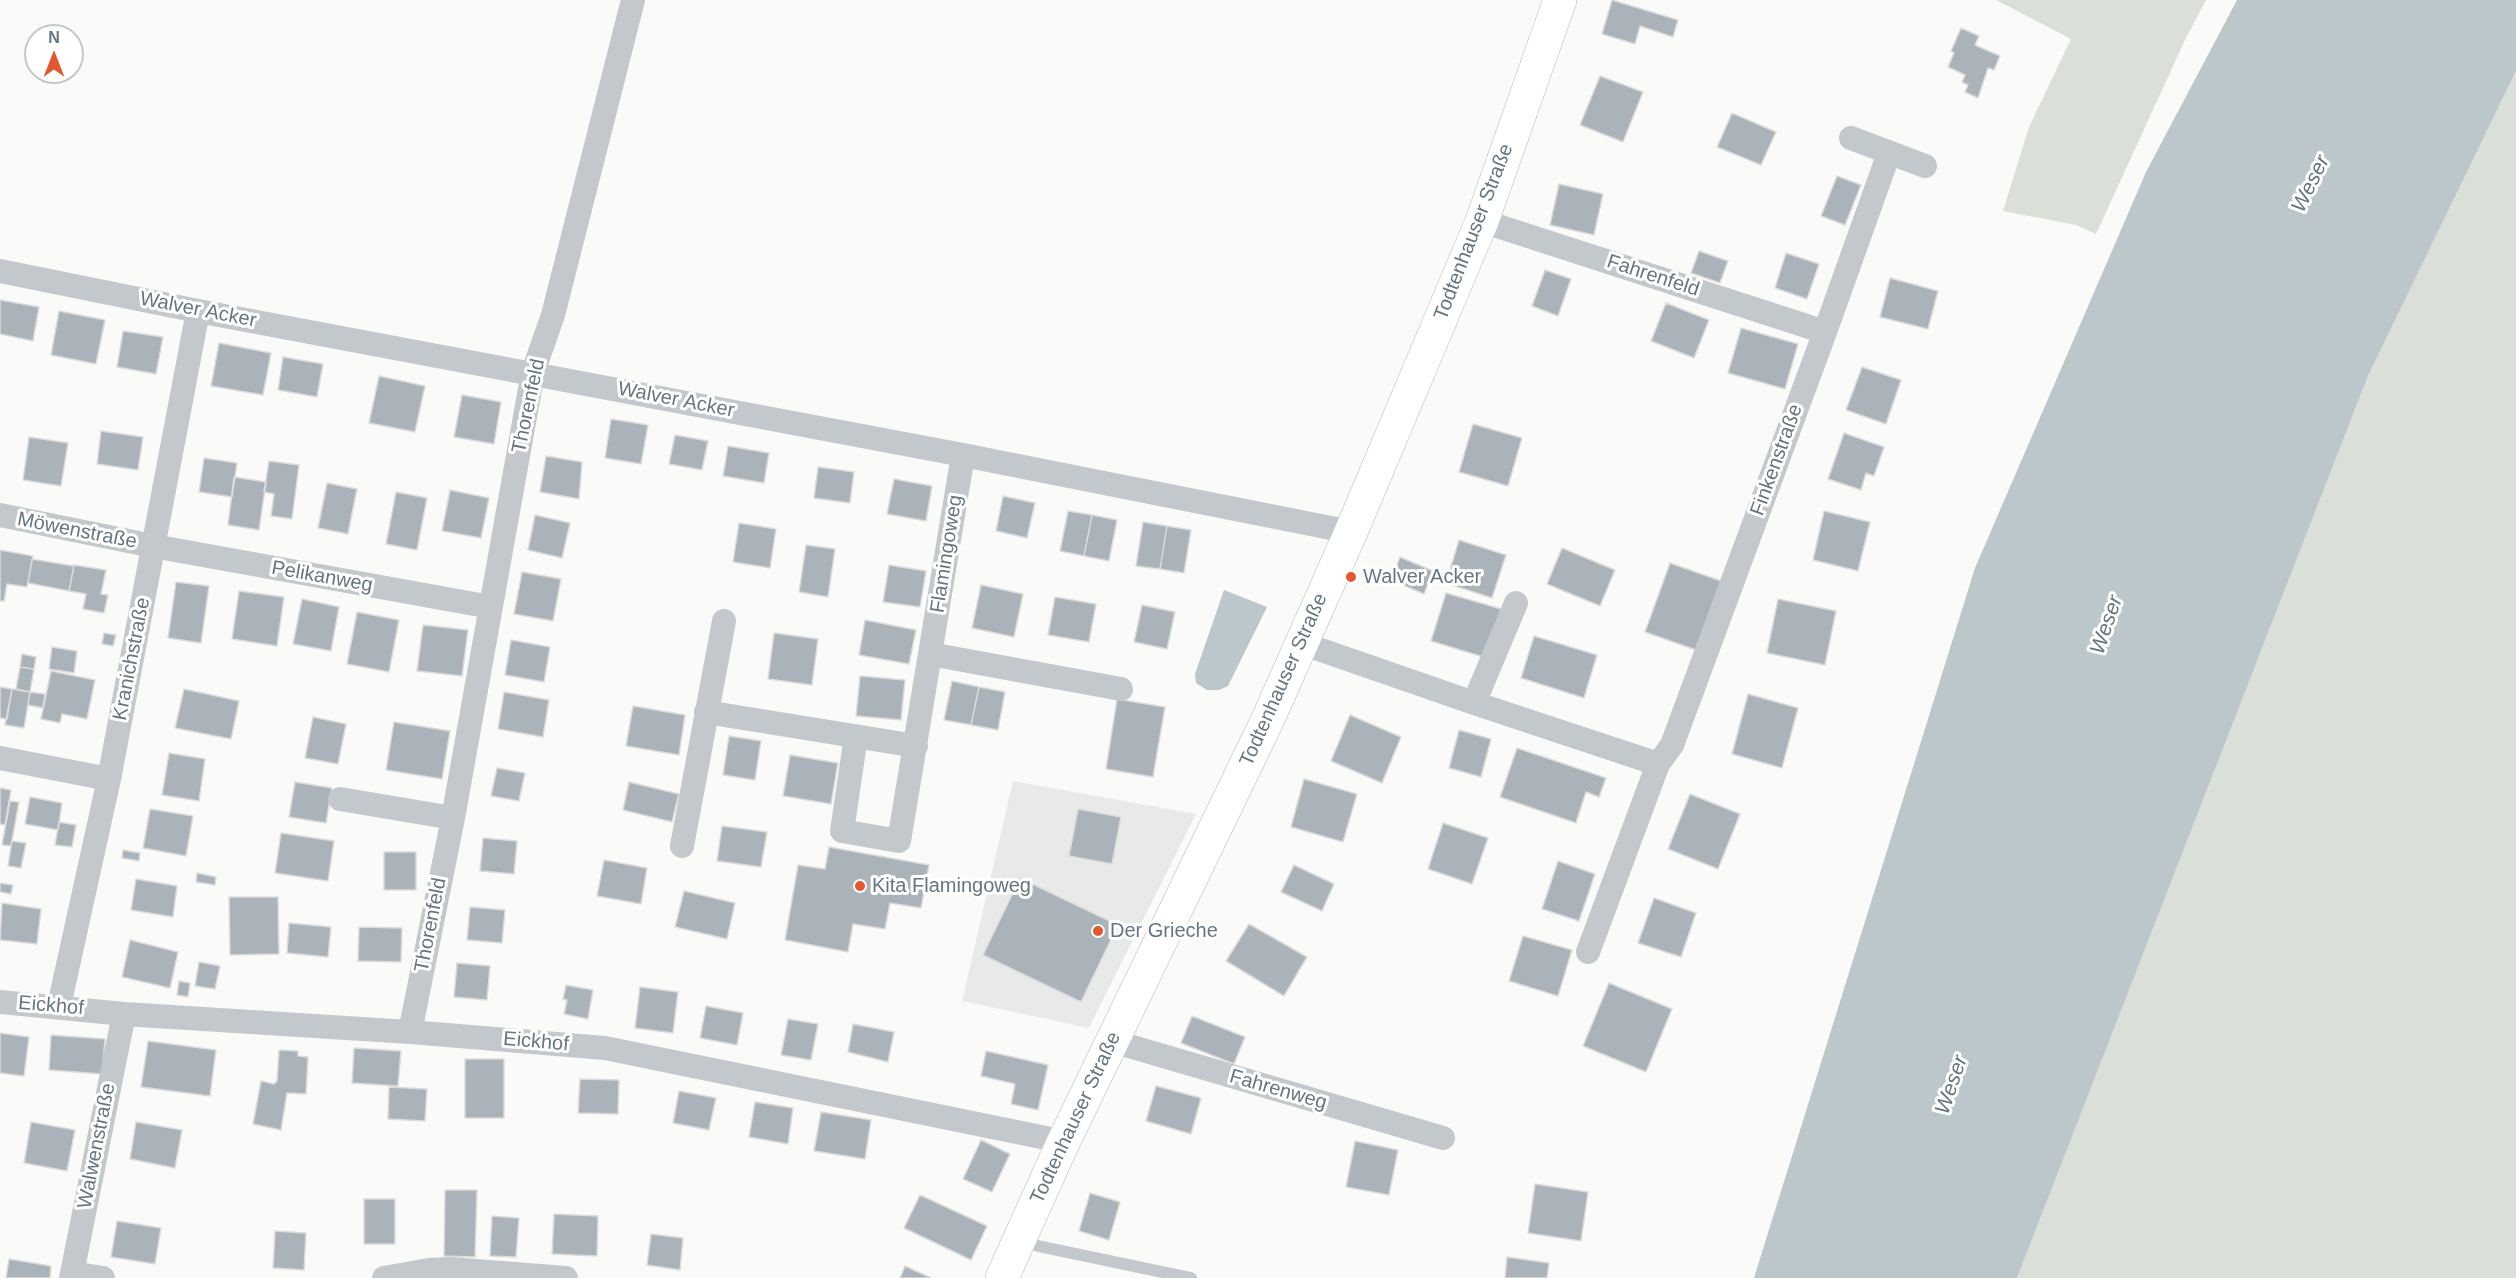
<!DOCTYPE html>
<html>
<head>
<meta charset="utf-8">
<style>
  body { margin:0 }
  #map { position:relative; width:2516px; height:1278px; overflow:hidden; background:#fafaf8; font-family:Helvetica,sans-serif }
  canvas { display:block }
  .north { position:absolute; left:24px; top:24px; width:60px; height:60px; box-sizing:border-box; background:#fff; border:2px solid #c1c8cd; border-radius:50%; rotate:0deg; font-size:16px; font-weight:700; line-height:24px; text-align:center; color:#657683 }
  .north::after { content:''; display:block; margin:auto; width:21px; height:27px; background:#e4572e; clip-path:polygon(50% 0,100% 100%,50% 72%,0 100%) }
</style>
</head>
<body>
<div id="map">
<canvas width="2516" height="1278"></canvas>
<div class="north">N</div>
</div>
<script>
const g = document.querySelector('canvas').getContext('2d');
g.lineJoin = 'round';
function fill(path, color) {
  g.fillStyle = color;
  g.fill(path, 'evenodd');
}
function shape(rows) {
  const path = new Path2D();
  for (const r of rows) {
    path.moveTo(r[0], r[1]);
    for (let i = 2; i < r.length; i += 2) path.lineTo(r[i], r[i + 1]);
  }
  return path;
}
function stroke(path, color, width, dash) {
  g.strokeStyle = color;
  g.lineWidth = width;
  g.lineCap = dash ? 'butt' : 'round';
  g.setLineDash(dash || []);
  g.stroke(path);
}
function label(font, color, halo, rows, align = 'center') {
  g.font = font + ' Helvetica,sans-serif';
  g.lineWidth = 6;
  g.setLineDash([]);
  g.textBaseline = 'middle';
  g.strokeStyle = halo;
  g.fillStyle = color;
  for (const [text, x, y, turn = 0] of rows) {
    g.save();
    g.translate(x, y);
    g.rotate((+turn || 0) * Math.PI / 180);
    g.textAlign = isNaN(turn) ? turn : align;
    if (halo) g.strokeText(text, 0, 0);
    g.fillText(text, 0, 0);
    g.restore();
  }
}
const built = shape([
  [1013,781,1196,814,1089,1028,962,1001]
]);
const green = shape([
  [1996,0,2206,0,2185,40,2096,234,2076,225,2003,211,2029,127,2071,39],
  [2516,71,2516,1278,2017,1278,2368,376]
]);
const water = shape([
  [2237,0,2516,0,2516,71,2368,376,2017,1278,1754,1278,1975,568,2146,172],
  [1224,590,1267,607,1228,686,1219,690,1207,690,1196,683,1195,674]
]);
const building = shape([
  [1612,0,1678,20,1673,37,1640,26,1635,44,1602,34,1612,0],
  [1961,28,1979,36,1975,45,2000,56,1994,70,1988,68,1978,98,1965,92,1968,85,1962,82,1965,75,1948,67,1954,53,1951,51,1961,28],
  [1600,76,1643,92,1623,142,1580,125,1600,76],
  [1732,113,1776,132,1761,165,1717,147,1732,113],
  [1837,176,1861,185,1845,225,1821,216,1837,176],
  [1559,184,1603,194,1594,235,1550,225,1559,184],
  [1699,251,1728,261,1720,283,1691,273,1699,251],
  [1786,253,1819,264,1807,299,1775,288,1786,253],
  [1545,270,1571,279,1558,316,1532,306,1545,270],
  [1890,278,1938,291,1928,329,1880,317,1890,278],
  [0,300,39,307,33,341,0,334,0,300],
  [1666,303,1709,320,1694,358,1651,341,1666,303],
  [59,311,105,320,96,364,51,355,59,311],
  [1741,328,1798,344,1785,389,1728,373,1741,328],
  [123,331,163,337,156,374,117,367,123,331],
  [219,343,271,353,263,395,211,386,219,343],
  [283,357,323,364,317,397,278,390,283,357],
  [1862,367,1901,380,1886,424,1846,410,1862,367],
  [379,376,425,386,415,432,369,423,379,376],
  [462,395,501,402,494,444,454,437,462,395],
  [611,419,648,425,641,464,605,458,611,419],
  [1473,424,1522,438,1508,486,1459,472,1473,424],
  [101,431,143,437,138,470,97,464,101,431],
  [1844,433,1884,447,1874,476,1866,473,1861,490,1828,479,1844,433],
  [675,435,708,441,702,470,669,464,675,435],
  [29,437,68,443,61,486,23,480,29,437],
  [728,446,769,453,764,483,723,476,728,446],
  [546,456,582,462,579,499,540,492,546,456],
  [204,458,237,463,232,497,199,492,204,458],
  [269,461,299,465,292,519,271,516,274,494,264,492,269,461],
  [818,467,854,472,850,503,814,498,818,467],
  [234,477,266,482,259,530,228,525,234,477],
  [894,479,932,486,926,521,887,514,894,479],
  [327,483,357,489,348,534,318,528,327,483],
  [450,490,489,498,481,538,442,531,450,490],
  [396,492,427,498,417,550,386,544,396,492],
  [1003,496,1035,503,1027,538,996,531,1003,496],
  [1068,511,1092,515,1084,556,1060,551,1068,511],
  [1824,511,1870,522,1858,571,1813,560,1824,511],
  [535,515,570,523,562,558,528,550,535,515],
  [1092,515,1117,520,1109,561,1084,556,1092,515],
  [1143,522,1167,526,1160,569,1136,566,1143,522],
  [739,523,776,529,770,568,733,562,739,523],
  [1167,526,1191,530,1184,573,1160,569,1167,526],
  [1459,540,1506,555,1492,598,1446,583,1459,540],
  [806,545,835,549,828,597,799,592,806,545],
  [1562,548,1615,570,1600,606,1547,584,1562,548],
  [0,550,33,556,27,587,7,584,4,601,0,601,0,550],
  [1400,557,1433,571,1424,594,1391,580,1400,557],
  [32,559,74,566,69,591,28,583,32,559],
  [1670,563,1721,581,1696,650,1645,632,1670,563],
  [74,565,106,570,101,594,108,595,104,613,83,609,86,594,69,591,74,565],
  [889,565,926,571,920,607,883,602,889,565],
  [522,572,561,579,553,621,514,614,522,572],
  [176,582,209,586,201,643,168,638,176,582],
  [981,585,1023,594,1014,637,972,628,981,585],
  [239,591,284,597,277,646,232,639,239,591],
  [1446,593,1505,610,1490,659,1431,641,1446,593],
  [1055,597,1096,604,1089,642,1048,635,1055,597],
  [302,599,339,607,331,651,293,644,302,599],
  [1778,599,1836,611,1825,665,1767,653,1778,599],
  [1142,605,1175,612,1167,649,1134,642,1142,605],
  [357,612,399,620,389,672,347,664,357,612],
  [865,620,916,630,909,664,859,655,865,620],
  [423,625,468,630,462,676,417,671,423,625],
  [104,633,116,635,113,646,102,644,104,633],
  [774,633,818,639,812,685,768,679,774,633],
  [1534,636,1597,655,1584,698,1521,678,1534,636],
  [511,640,550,647,544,682,505,675,511,640],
  [52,647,77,651,74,673,49,669,52,647],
  [22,654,36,657,34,669,20,667,22,654],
  [20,667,34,669,30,692,16,689,20,667],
  [51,671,95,680,87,719,62,714,60,723,41,719,51,671],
  [860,676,905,680,901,720,856,716,860,676],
  [952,681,979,687,971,725,944,720,952,681],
  [0,687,12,689,7,719,0,718,0,687],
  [979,687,1005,692,998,730,971,725,979,687],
  [12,689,30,692,24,728,5,725,12,689],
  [184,689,239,701,231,739,175,728,184,689],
  [30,692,45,694,43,708,28,705,30,692],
  [504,692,549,700,543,737,498,729,504,692],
  [1748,694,1798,708,1782,768,1732,754,1748,694],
  [1117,699,1165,707,1153,777,1106,769,1117,699],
  [633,706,685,715,679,755,626,746,633,706],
  [1350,715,1401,737,1382,783,1331,761,1350,715],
  [313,717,346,724,338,764,305,758,313,717],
  [394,722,450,731,442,779,386,770,394,722],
  [1459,730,1491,739,1481,777,1449,768,1459,730],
  [729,736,761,741,755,780,723,775,729,736],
  [1517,748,1606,778,1599,797,1586,792,1576,823,1500,797,1517,748],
  [169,753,205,759,199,801,162,795,169,753],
  [790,755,838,763,831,804,783,796,790,755],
  [497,768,525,773,519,801,491,796,497,768],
  [1304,779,1357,794,1343,842,1291,827,1304,779],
  [295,782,332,788,326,823,289,817,295,782],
  [629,782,679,794,672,822,623,810,629,782],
  [0,788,11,790,5,825,0,824,0,788],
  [1690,794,1740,814,1718,869,1668,849,1690,794],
  [30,797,62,803,58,830,25,824,30,797],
  [10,801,19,802,11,846,2,845,10,801],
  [150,809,193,816,186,856,143,848,150,809],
  [1078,809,1121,817,1112,864,1069,856,1078,809],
  [59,822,76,825,72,847,55,845,59,822],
  [1443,823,1488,838,1472,884,1428,869,1443,823],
  [722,826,767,832,761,867,717,861,722,826],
  [281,833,334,841,328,881,275,873,281,833],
  [483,838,517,841,514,874,480,871,483,838],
  [12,841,26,843,21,868,8,866,12,841],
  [829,847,929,865,921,908,890,903,885,929,853,924,848,952,785,940,798,865,825,869,829,847],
  [123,850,140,853,139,861,122,858,123,850],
  [384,852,416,852,416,890,384,890,384,852],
  [604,860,647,868,641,904,597,896,604,860],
  [1558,861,1595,874,1579,921,1542,909,1558,861],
  [1294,865,1334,884,1322,911,1281,892,1294,865],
  [197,873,216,877,215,885,196,882,197,873],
  [1020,878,1118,925,1081,1002,983,955,1020,878],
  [136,879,177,886,173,917,131,910,136,879],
  [0,883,13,885,11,894,0,892,0,883],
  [684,891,735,903,727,939,675,927,684,891],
  [229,897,278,897,279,954,230,955,229,897],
  [1654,898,1696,913,1681,957,1638,943,1654,898],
  [2,903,41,909,37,944,0,940,2,903],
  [470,907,505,910,502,943,467,940,470,907],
  [289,923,331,927,328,957,287,953,289,923],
  [1249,924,1307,957,1284,996,1226,961,1249,924],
  [359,927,402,928,401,962,358,961,359,927],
  [1523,936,1572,950,1558,996,1509,981,1523,936],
  [130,940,178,952,170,988,122,977,130,940],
  [199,962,220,966,215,989,195,986,199,962],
  [457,963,490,966,487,1000,454,997,457,963],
  [179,981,190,983,188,997,177,995,179,981],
  [1609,983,1672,1009,1646,1072,1583,1046,1609,983],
  [566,985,593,990,588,1019,564,1014,567,1000,563,999,566,985],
  [640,987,678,992,673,1033,635,1028,640,987],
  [706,1006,743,1013,737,1045,700,1038,706,1006],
  [1192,1016,1245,1037,1234,1064,1181,1043,1192,1016],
  [788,1019,818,1024,811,1060,781,1055,788,1019],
  [853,1024,894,1032,888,1062,848,1052,853,1024],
  [0,1033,29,1037,24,1076,0,1073,0,1033],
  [51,1035,105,1039,102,1074,49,1070,51,1035],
  [148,1041,216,1050,210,1096,141,1087,148,1041],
  [354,1048,401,1051,398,1086,352,1083,354,1048],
  [279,1050,298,1051,298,1056,308,1057,306,1094,287,1093,281,1130,253,1124,261,1081,274,1084,277,1081,279,1050],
  [986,1051,1048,1065,1038,1110,1011,1104,1015,1084,981,1076,986,1051],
  [465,1059,504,1059,504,1118,465,1118,465,1059],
  [580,1079,619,1080,618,1114,578,1113,580,1079],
  [1156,1086,1201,1098,1191,1134,1146,1121,1156,1086],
  [389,1087,427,1089,425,1121,388,1119,389,1087],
  [679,1091,716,1098,709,1130,673,1123,679,1091],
  [755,1102,793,1108,788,1144,749,1137,755,1102],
  [821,1112,871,1120,865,1159,814,1151,821,1112],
  [31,1122,75,1130,67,1171,24,1163,31,1122],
  [136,1122,182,1130,175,1168,130,1159,136,1122],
  [981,1140,1010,1154,992,1192,963,1179,981,1140],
  [1355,1141,1398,1150,1389,1195,1346,1187,1355,1141],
  [1535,1184,1588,1192,1581,1241,1528,1233,1535,1184],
  [445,1190,477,1190,475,1257,444,1256,445,1190],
  [1090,1193,1120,1202,1109,1240,1079,1231,1090,1193],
  [920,1195,987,1226,971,1260,904,1228,920,1195],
  [364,1199,395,1199,395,1244,364,1244,364,1199],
  [554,1214,598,1216,597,1256,552,1254,554,1214],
  [492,1216,519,1218,516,1257,490,1256,492,1216],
  [117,1221,161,1228,155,1264,111,1257,117,1221],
  [275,1231,306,1233,304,1270,273,1268,275,1231],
  [651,1234,683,1238,680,1270,647,1265,651,1234],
  [1507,1257,1549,1263,1547,1278,1505,1278,1507,1257],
  [9,1259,51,1266,50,1278,6,1278,9,1259],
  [905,1266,931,1278,900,1278,905,1266]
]);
const service = shape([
  [1020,1238,1038,1246,1191,1278]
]);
const minor = shape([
  [1851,138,1925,166],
  [1482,221,1825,332],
  [0,271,198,311,963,455,1351,532],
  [0,515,153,546,491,607],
  [1301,643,1474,703,1658,764],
  [930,654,1121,689],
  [1474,703,1516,603],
  [706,712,916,746],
  [856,736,842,831,899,841,963,455],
  [0,758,109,779],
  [340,799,453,818],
  [682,846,724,621],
  [1588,952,1658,764,1672,745,1825,332,1889,153],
  [0,1002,124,1014,410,1032,605,1048,1046,1138,1062,1145],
  [59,1006,109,779,198,311],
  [410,1032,453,818,533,372,553,315,633,0],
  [1112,1041,1443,1138],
  [72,1273,103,1278],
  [71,1278,124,1014],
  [384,1278,429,1270,450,1269,566,1278]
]);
const primary = shape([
  [1002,1278,1062,1145,1268,719,1351,532,1482,221,1560,0]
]);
const markers = [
  [1351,577,6,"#e4572e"],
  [860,886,6,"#e4572e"],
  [1098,931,6,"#e4572e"]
];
const streetNames = [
  ["Todtenhauser Straße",1474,232,-69],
  ["Fahrenfeld",1653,276,18],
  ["Walver Acker",198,310,11],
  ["Walver Acker",676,400,11],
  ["Thorenfeld",529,406,-78],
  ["Finkenstraße",1777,460,-70],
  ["Möwenstraße",77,531,11],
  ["Flamingoweg",947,554,-81],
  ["Pelikanweg",322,577,10],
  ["Kranichstraße",132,659,-79],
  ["Todtenhauser Straße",1284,680,-66],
  ["Thorenfeld",431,925,-79],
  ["Eickhof",51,1006,5],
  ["Eickhof",536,1042,5],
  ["Fahrenweg",1278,1090,16],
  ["Todtenhauser Straße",1076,1118,-65],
  ["Walwenstraße",97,1146,-79]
];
const poiNames = [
  ["Walver Acker",1363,577],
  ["Kita Flamingoweg",872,886],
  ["Der Grieche",1110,931]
];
const waterNames = [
  ["Weser",2311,184,-64],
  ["Weser",2107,625,-71],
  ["Weser",1952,1085,-71]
];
fill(built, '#e8e9e9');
fill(green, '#dadfd7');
fill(water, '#bbc7cb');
fill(building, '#aab3b9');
stroke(building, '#dcdcda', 1.5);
stroke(primary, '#b5babe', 34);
stroke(service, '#c3c8cc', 12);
stroke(minor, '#c3c8cc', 24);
stroke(primary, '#fff', 33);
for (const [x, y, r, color] of markers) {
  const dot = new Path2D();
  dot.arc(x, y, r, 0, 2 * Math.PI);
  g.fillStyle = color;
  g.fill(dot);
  stroke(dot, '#fff', 2);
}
label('20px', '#657683', '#fff', streetNames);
label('20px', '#657683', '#fff', poiNames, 'left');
label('italic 21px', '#60757c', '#fff', waterNames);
</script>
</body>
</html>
